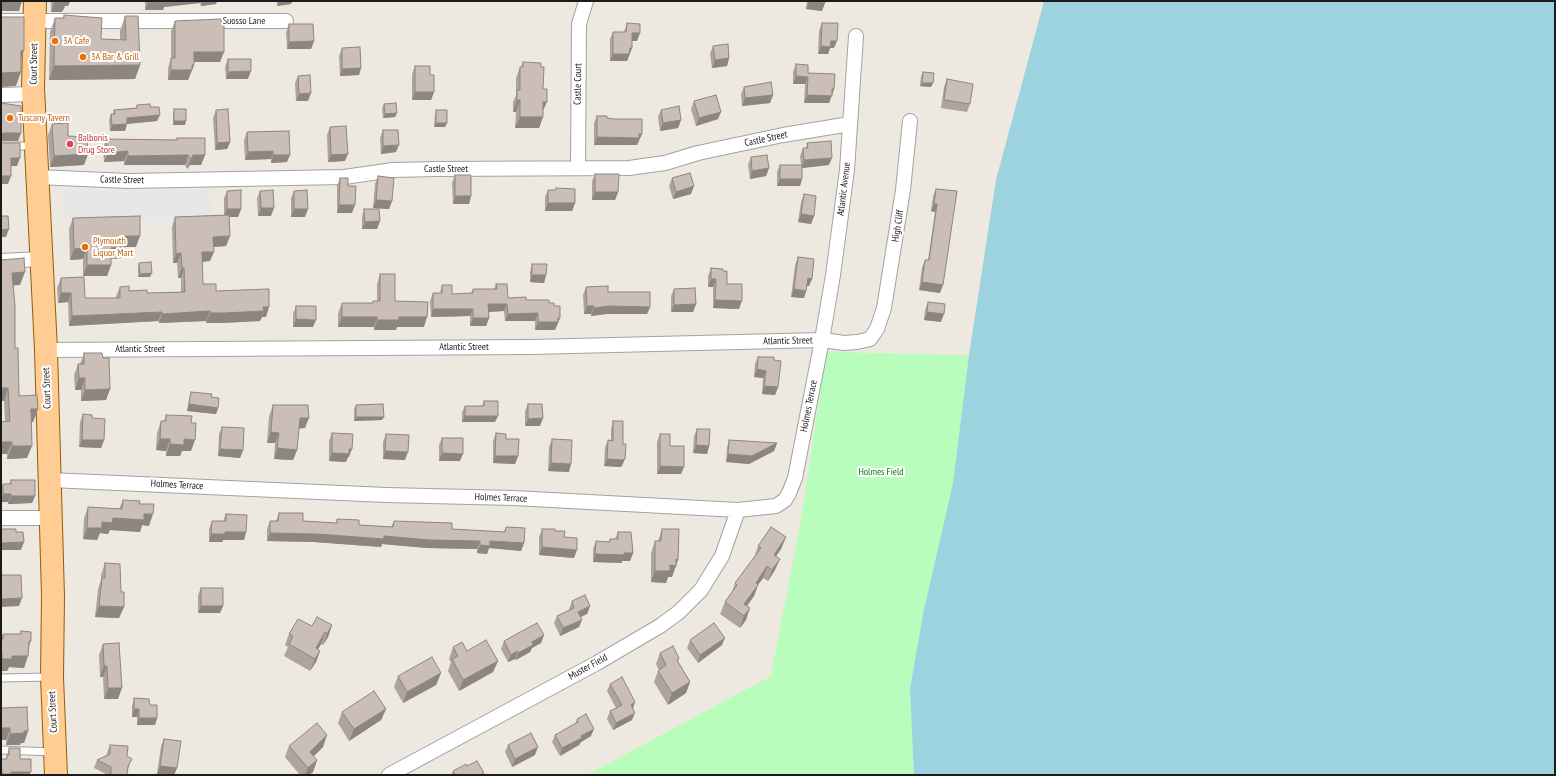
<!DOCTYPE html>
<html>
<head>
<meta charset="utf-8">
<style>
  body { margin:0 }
  #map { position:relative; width:1556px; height:776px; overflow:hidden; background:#eee9e0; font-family:"PT Sans Narrow",sans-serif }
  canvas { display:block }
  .frame { position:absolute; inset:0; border:2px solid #1b1b1b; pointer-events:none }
</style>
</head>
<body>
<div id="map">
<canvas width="1556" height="776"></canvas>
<div class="frame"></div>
</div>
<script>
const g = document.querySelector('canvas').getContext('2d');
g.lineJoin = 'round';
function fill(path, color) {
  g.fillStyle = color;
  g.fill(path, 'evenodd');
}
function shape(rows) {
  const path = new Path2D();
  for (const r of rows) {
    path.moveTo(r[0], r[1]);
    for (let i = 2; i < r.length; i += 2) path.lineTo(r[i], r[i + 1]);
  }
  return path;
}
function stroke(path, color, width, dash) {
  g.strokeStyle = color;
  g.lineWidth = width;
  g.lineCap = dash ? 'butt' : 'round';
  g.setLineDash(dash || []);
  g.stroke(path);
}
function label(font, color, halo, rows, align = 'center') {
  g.font = font + ' "PT Sans Narrow",sans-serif';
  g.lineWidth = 4;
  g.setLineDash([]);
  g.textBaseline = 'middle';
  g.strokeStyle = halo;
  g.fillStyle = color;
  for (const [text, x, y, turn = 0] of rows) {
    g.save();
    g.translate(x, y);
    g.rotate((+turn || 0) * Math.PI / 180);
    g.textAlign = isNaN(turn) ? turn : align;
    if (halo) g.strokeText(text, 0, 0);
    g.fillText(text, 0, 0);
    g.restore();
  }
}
const park = shape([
  [826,352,969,355,953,483,923,614,910,689,914,775,587,775,771,676,801,519]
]);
const parking = shape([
  [63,190,210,190,212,222,65,224]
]);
const water = shape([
  [1044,1,1555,1,1555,775,914,775,910,689,923,614,953,483,969,355,996,180]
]);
const service = shape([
  [1,146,34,146],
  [1,678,49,677],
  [1,750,53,752]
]);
const minor = shape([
  [1,21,286,21],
  [1,95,33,94],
  [578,167,579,24,586,1],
  [37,177,128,181,344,177,393,170,438,169,629,168,665,163,698,153,783,135,850,124],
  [1,261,41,259],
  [46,350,531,347,822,340,844,343,857,342,870,339,877,329,884,308,903,190,910,121],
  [50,480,386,495,514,498,738,510,776,506,785,500,789,493,795,478,822,340,833,275,847,170,856,36],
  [1,518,51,518],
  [389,775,597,663,660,626,679,612,701,590,722,556,738,510]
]);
const primary = shape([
  [35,1,33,88,46,350,53,596,52,677,56,775]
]);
const wall = shape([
  [51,1,70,1,68,6,65,6,62,12,51,12],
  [145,1,217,1,216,4,201,6,200,3,164,7,163,10,145,10],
  [277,1,292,1,291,4,277,6],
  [807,1,825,1,822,11,806,9],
  [64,15,101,39,120,40,120,31,125,16,140,65,135,79,49,80,50,32,55,18,63,18],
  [175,21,220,62,194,62,194,65,188,80,168,80,168,68,171,58,171,31],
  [627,23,637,41,632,41,632,48,627,61,610,61,610,39,613,32,624,32],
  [822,23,834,48,830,48,828,54,818,54,819,31],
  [289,24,314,41,311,49,287,49,286,32],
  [713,46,729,58,727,66,712,68,710,54],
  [342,48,361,68,359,75,340,76,339,56],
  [228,59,248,79,226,79,225,67],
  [523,62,543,111,543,117,539,128,515,128,516,112,513,112,513,102,516,95,516,78,520,67,521,67],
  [796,64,808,73,834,89,829,103,804,103,805,84,793,84,793,72],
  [415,66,430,75,434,92,431,100,412,100,412,74],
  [923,72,931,87,920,86,921,76],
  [298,76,308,101,296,101,295,83],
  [947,79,970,104,967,112,941,108,944,87],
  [744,87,773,95,770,103,742,106,741,94],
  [694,101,718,119,696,126,691,109],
  [384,104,397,113,395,117,383,118,382,108],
  [137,105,150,107,157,121,127,124,125,131,110,131,109,120,111,114,113,114,114,110,136,108],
  [174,109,185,125,173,125,173,113],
  [216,110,230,142,227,149,215,150,213,118],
  [436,110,447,123,445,127,434,127,435,114],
  [661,110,681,120,678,128,660,131,658,117],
  [597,116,607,118,642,134,637,145,594,145,594,123],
  [52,124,68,136,88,154,84,165,50,167,48,135],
  [330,127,345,161,328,162,327,135],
  [383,130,396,152,381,154,380,138],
  [289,131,287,162,271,163,271,159,245,160,244,140,247,132],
  [177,138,205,155,201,165,190,165,187,169,185,165,124,165,124,161,104,162,103,148,106,139,176,140],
  [807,143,829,165,802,168,802,179,800,186,777,186,777,172,780,165,801,165,800,156,803,148,806,148],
  [751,157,769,168,766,176,750,179,748,165],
  [595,174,618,192,615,200,592,200,592,181],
  [455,175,471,196,469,204,453,204,452,183],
  [378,176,392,201,389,209,373,208,375,184],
  [340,178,348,186,352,213,337,213,337,186],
  [672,178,691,194,673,199,669,186],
  [556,188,575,203,572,211,545,211,545,197,548,190,556,190],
  [936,189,957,191,940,293,919,290,922,267,925,260,928,260,935,212,931,211,933,196],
  [227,191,241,209,238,217,229,217,230,236,226,246,214,247,210,261,202,262,203,284,216,291,266,317,262,317,260,321,221,323,206,323,206,321,159,323,158,321,69,326,68,302,58,303,57,288,61,278,85,298,116,298,116,296,120,287,129,291,147,293,181,292,181,278,178,278,177,263,173,263,172,227,175,217,224,215,224,198],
  [260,191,271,216,258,216,257,198],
  [294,191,305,217,291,217,291,198],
  [804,194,814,216,811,224,798,222,801,202],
  [364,209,380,221,377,229,362,229,362,217],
  [73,218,136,247,125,247,121,258,111,259,111,265,107,276,83,276,83,259,70,260,69,229],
  [798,257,809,286,807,286,806,291,804,298,791,297,795,265],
  [1,260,20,285,13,285,15,348,19,396,38,409,33,422,31,422,27,458,7,459,7,454,1,454,1,422,5,422,4,401],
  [139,263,150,277,138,277,138,266],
  [532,264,546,275,544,283,530,282,530,272],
  [711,268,723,271,727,284,739,309,713,308,713,287,708,287,708,276],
  [380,274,395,301,424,327,397,327,396,330,374,330,374,327,338,327,338,313,342,303,373,303,373,301,377,301,377,284],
  [496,284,508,298,549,303,554,306,560,318,555,330,535,330,535,321,505,321,504,311,489,312,489,318,486,326,470,326,470,316,431,317,430,301,433,293,440,293,442,285,452,294,471,293,473,289,494,289],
  [586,287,608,292,650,307,647,314,606,314,591,316,591,314,584,314,583,295],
  [674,289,696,304,693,312,671,312,671,296],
  [928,302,941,322,924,320,925,310],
  [296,306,313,327,293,327,293,314],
  [84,353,103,358,110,389,106,400,81,401,81,390,75,390,74,375,78,364,80,364],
  [758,357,774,360,778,387,775,395,762,394,763,378,754,377,755,364],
  [191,392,211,397,218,408,216,414,187,411,189,399],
  [484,401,495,422,462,422,462,412,465,406,482,406],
  [528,404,540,426,525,426,525,411],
  [273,405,305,428,299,428,297,450,293,460,274,459,275,443,267,443,269,416],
  [356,405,382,420,354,421,354,409],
  [83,414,92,418,104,440,101,448,79,447,80,422],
  [166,415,191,451,182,451,180,456,166,456,166,451,156,450,157,433,161,421,164,421],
  [613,421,623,444,622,466,620,467,604,466,605,447,608,440,611,440,611,429],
  [222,427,243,450,240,458,218,456,219,434],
  [697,429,709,446,707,454,693,453,694,436],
  [332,433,349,457,348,457,346,462,329,461,329,441],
  [496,433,506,439,518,456,515,464,493,463,493,441],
  [386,434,405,460,383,459,383,442],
  [660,434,670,446,681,474,657,474,657,442],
  [442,438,460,461,439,461,439,445],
  [552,439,569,472,548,471,549,447],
  [729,440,777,443,774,451,749,464,726,462,727,447],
  [11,480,35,496,32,503,8,504,8,502,1,502,1,490,3,484,9,484],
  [123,500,139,504,149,526,142,525,140,532,110,530,108,534,100,533,97,540,83,539,84,518,88,507,119,509],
  [279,513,303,521,336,523,337,519,359,525,391,527,394,521,452,529,504,532,506,527,524,543,521,551,489,548,487,554,477,553,477,549,427,548,382,544,381,547,314,542,267,541,267,529,270,521,276,521],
  [226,514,246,532,244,540,223,540,222,542,209,542,209,529,212,521,223,521],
  [542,529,555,531,564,537,574,558,539,555,539,537],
  [662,529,678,560,672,577,668,577,666,583,651,582,651,553,655,541,658,541],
  [618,532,633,553,630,561,622,561,622,563,593,562,593,549,596,541,609,542,610,539,615,539],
  [786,537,781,549,776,556,775,570,768,581,763,578,758,585,754,596,747,606,746,620,740,628,720,614,725,602,732,592,735,583,754,558,758,546],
  [105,563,121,592,124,607,119,618,95,617,98,589,101,580,101,575],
  [201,588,223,606,220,613,198,613,198,595],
  [572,601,590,606,587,614,581,617,579,627,560,636,554,623,557,616,569,610,569,609],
  [332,625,328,637,323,645,321,644,318,649,320,651,316,662,310,671,284,656,288,647,285,645,289,634,312,626],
  [21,631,31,641,29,647,24,668,9,667,7,671,1,671,1,639,3,634,20,634],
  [544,635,541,643,532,648,530,652,516,660,515,659,508,662,501,649,504,641],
  [690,640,722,645,698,663,687,648],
  [103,644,118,699,104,699,103,677,100,677,99,655],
  [453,647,498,661,493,672,459,691,448,671,451,662,449,659],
  [660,653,679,658,678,662,690,682,686,693,668,705,654,682,658,671,659,670,656,664],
  [441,673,436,685,403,703,394,687,398,676],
  [610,684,635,702,633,709,632,720,613,730,607,719,610,711,616,708,607,691],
  [134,698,157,718,155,725,137,725,137,717,132,717,132,706],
  [1,708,28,731,24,743,21,743,20,745,6,745,6,740,1,740],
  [386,709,381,720,349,741,338,723,342,712],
  [577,719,591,736,581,742,579,745,560,756,552,742,555,735,575,724],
  [164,739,177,768,174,775,167,775,157,774,161,746],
  [110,745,127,756,129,766,128,769,127,775,108,775,94,768,97,760,107,755,107,753],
  [508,745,535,755,512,767,505,752],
  [289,746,323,747,313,756,317,760,313,772,309,775,300,775,285,757],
  [9,748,20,759,29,775,1,775,1,759,6,759],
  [467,766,483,775,451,775,453,771]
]);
const shadedWall = shape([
  [1,1,22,1,19,11,1,11],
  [55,1,70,1,68,6,65,6,62,12,51,12],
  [165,1,201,1,200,3,164,7,163,10,145,10,148,3],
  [202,1,217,1,216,4,201,6],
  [285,1,292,1,291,4,277,6,279,2],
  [809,1,825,3,822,11,806,9],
  [841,1,862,1,861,2],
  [632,33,640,33,637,41,629,41],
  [314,41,311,49,287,49,289,42],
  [831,41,837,41,834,48,830,48,828,54,818,54,821,46],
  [630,48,632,48,627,61,610,61,613,54],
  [24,50,19,64,21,51],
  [194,52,224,52,220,62,191,62],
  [729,58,727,66,712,68,715,60],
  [140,65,135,79,49,80,54,66],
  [192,65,194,65,188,80,168,80,171,70],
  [361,68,359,75,340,76,342,69],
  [251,71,248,79,226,79,228,72],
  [21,72,16,86,1,87,1,73],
  [796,76,808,77,805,84,793,84],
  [922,83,933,83,931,87,920,86],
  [832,89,834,89,829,103,804,103,807,95],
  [415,92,434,92,431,100,412,100],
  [311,93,308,101,296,101,299,94],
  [773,95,770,103,742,106,745,98],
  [517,100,520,100,516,112,513,112],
  [543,102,547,102,542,113],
  [721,112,718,119,696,126,699,118],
  [397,113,395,117,383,118,385,114],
  [160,115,157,121,126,124,127,124,125,131,110,131,112,125,127,118],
  [520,117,543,117,539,128,515,128],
  [681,120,678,128,660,131,663,123],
  [174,121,186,121,185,125,173,125],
  [436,123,447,123,445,127,434,127],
  [3,133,21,133,18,141,1,141,1,136],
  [639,134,642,134,637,145,594,145,597,137],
  [230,142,227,149,215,150,217,143],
  [399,145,396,152,381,154,383,146],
  [128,151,124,161,104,162,108,153],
  [273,151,271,159,245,160,248,152],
  [88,154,84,165,50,167,54,156],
  [348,154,345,161,328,162,331,155],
  [188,155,185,165,124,165,128,156],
  [193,155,205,155,201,165,190,165,187,169,191,159],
  [273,155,290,155,287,162,271,163],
  [11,158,20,158,17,166,9,166],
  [832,158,829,165,802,168,804,160],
  [769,168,766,176,750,179,752,171],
  [1,176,11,176,8,184,1,184],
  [780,179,802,179,800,186,777,186],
  [694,186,691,194,673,199,676,192],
  [595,192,618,192,615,200,592,200],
  [455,196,471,196,469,204,453,204],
  [376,200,392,201,389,209,373,208],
  [548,203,575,203,572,211,545,211],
  [934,204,937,204,935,212,931,211],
  [339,205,355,205,352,213,337,213],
  [261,208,274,208,271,216,258,216],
  [227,209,241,209,238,217,224,217],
  [294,209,308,209,305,217,291,217],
  [801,214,814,216,811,224,798,222],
  [380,221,377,229,362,229,365,222],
  [9,229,6,237,1,237,1,230],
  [125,236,140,236,136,247,121,247],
  [230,236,226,246,210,247,213,237],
  [125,247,121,258,107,259,111,248],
  [87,248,83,259,70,260,74,249],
  [202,252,214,252,210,261,198,262],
  [181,253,177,263,173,263,176,254],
  [87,265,111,265,107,276,83,276],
  [182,268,184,268,181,278,178,278],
  [25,272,20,285,7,286,12,273],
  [152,273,150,277,138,277,140,274],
  [532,275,546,275,544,283,530,282],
  [808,278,812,279,809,286,805,286],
  [711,279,716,279,713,287,708,287],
  [922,282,943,285,940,293,919,290],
  [794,289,806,291,804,298,791,297],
  [61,293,71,293,68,302,58,303],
  [715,300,742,301,739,309,713,308],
  [488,304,507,304,504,311,486,312],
  [696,304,693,312,671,312,674,305],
  [587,306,594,306,591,314,584,314],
  [609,306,650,307,647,314,606,314,591,316,594,308],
  [263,307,269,307,266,317,262,317,260,321,221,323,206,323,210,313],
  [433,309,473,309,470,316,431,317],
  [210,311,206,321,159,323,162,314],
  [162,312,158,321,69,326,72,316],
  [927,312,944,314,941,322,924,320],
  [538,313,535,321,505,321,508,314],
  [342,317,377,317,374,327,338,327],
  [399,317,427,317,424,327,397,327,396,330,374,330,377,320],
  [473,318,489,318,486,326,470,326],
  [560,318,555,330,535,330,538,322],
  [296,319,316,320,313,327,293,327],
  [757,369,766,371,763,378,754,377],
  [79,378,85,378,81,390,75,390],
  [764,386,778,387,775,395,762,394],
  [1,388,8,388,4,401,1,401],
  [110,389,106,400,81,401,85,390],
  [189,404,218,408,216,414,187,411],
  [31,409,38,409,33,422,26,422],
  [465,416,498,416,495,422,462,422],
  [356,417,384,417,382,420,354,421],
  [300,418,309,418,305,428,296,429],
  [543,418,540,426,525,426,528,419],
  [271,432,279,433,275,443,267,443],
  [160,439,170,439,166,451,156,450],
  [184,439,195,440,191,451,182,451,180,456,166,456,170,444],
  [82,440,104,440,101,448,79,447],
  [1,442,12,442,7,454,1,454],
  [777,443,774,451,749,464,726,462,728,454],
  [696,445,709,446,707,454,693,453],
  [12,446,32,446,27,458,7,459],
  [277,448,297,450,293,460,274,459],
  [220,449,243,450,240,458,218,456],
  [349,449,352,449,349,457,348,457,346,462,329,461,332,453],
  [385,451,408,452,405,460,383,459],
  [442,453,463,454,460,461,439,461],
  [495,456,518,456,515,464,493,463],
  [607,459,625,459,622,466,620,467,604,466],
  [551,463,571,464,569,472,548,471],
  [660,466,684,467,681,474,657,474],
  [3,494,11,494,8,502,1,502],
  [11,496,35,496,32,503,8,504],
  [144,514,153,514,149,526,142,525,140,532,110,530,108,534,100,533,97,540,83,539,87,528,113,518],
  [225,532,246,532,244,540,223,540,222,542,209,542,211,534],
  [270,533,384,536,480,541,477,549,427,548,382,544,381,547,314,542,267,541],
  [786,537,781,549,769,566,774,555],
  [490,541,524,543,521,551,489,548,487,554,477,553,480,545],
  [24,542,21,550,1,550,1,543],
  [542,547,577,550,574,558,539,555],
  [624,553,633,553,630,561,622,561,622,563,593,562,595,554],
  [676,559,678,560,672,577,668,577,666,583,651,582,655,571,670,565],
  [780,559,775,570,768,581,772,570],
  [767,566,763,578,755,589,758,585,754,596,741,614,744,604,756,583],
  [22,598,19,606,1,607,1,599],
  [99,606,124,607,119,618,95,617],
  [201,606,223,606,220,613,198,613],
  [590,606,587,614,576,619,578,612],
  [750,608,746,620,740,628,744,616],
  [582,620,579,627,560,636,563,628],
  [332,625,328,637,323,645,327,634],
  [325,632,321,644,313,658,316,648],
  [544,635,541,643,532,648,530,652,516,660,518,653,532,642],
  [725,638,722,645,698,663,700,655],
  [320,651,316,662,310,671,315,659],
  [517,651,515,659,508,662,511,655],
  [12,656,28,656,24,668,9,667,7,671,1,671,1,662,2,659],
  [498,661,493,672,459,691,463,680],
  [104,666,107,666,103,677,100,677],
  [441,673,436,685,403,703,407,692],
  [690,682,686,693,668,705,672,693],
  [108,688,122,688,118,699,104,699],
  [635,702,632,710,631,705],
  [134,709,139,709,137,717,132,717],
  [386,709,381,720,349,741,354,729],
  [635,713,632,720,613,730,616,723],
  [139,718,157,718,155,725,137,725],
  [1,728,10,728,6,740,1,740],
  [594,729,591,736,581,742,579,745,560,756,562,748,581,736],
  [24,731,28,731,24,743,21,743,20,745,6,745,10,734],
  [327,735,323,747,306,764,310,752],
  [538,747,535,755,512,767,515,759],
  [132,759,129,766,125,773,128,766],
  [317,760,313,772,309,775,305,775,308,768],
  [160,766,177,768,174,775,167,775,157,774],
  [11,772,31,772,29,775,1,775,2,774]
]);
const building = shape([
  [148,1,165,1,165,2,148,3,148,1],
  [809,1,825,1,825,3,809,1],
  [64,15,102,18,101,39,126,40,125,16,138,16,140,65,54,66,55,18,64,18,64,15],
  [1,17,24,17,24,50,21,51,21,72,1,73,1,17],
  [221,19,222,24,224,24,224,52,194,52,194,65,192,65,192,70,171,70,171,58,175,58,175,21,221,19],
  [627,23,640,24,640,33,632,33,632,48,630,48,629,54,613,54,613,32,626,32,627,23],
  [822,23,838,23,837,41,831,41,830,47,821,46,822,23],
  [289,24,313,24,314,41,289,42,289,24],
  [728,44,729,58,715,60,713,46,728,44],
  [360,47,361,68,342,69,342,48,360,47],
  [228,59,251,59,251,71,228,72,228,59],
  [523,62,541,63,541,67,544,67,543,89,547,89,547,102,543,102,543,117,520,117,520,100,517,100,517,90,520,90,520,67,523,67,523,62],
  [796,64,808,65,808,73,835,74,834,89,832,89,832,96,807,95,808,77,796,76,796,64],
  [415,66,430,66,430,75,434,75,434,92,415,92,415,66],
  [923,72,934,73,933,83,922,83,923,72],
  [310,75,311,93,299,94,298,76,310,75],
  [947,79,973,84,970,104,944,100,947,79],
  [771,82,773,95,745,98,744,87,771,82],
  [716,95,721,112,699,118,694,101,716,95],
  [1,103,21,106,21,133,3,133,1,136,1,103],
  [396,103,397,113,385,114,384,104,396,103],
  [150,104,150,107,159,107,160,115,127,118,127,124,112,125,111,114,115,114,114,110,137,108,137,105,150,104],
  [679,106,681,120,663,123,661,110,679,106],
  [174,109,186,109,186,121,174,121,174,109],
  [228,109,230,142,217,143,216,110,228,109],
  [436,110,447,110,447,123,436,123,436,110],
  [597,116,607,116,607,118,613,119,642,119,642,134,639,134,639,138,597,137,597,116],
  [68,123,68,136,87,137,88,154,54,156,52,124,68,123],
  [346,126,348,154,331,155,330,127,346,126],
  [383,130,398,130,399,145,383,146,383,130],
  [289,131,290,155,273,155,273,151,248,152,247,132,289,131],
  [177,138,205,138,205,155,193,155,191,159,188,155,128,156,128,151,108,153,106,139,177,140,177,138],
  [831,141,832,158,804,160,803,148,808,148,807,143,831,141],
  [1,142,3,143,20,143,20,158,11,158,11,176,1,176,1,142],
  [767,155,769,168,752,171,751,157,767,155],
  [780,165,802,165,802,179,780,179,780,165],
  [690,173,694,186,676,192,672,178,690,173],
  [595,174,619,174,618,192,595,192,595,174],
  [455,175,471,175,471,196,455,196,455,175],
  [378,176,394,178,392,201,376,200,378,176],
  [340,178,348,178,348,186,356,186,355,205,339,205,340,178],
  [556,188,575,189,575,203,548,203,548,190,556,190,556,188],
  [936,189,957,191,943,285,922,282,925,260,929,260,937,204,934,204,936,189],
  [241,190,241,209,227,209,227,191,241,190],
  [273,190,274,208,261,208,260,191,273,190],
  [307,190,308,209,294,209,294,191,307,190],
  [804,194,816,196,814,216,801,214,804,194],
  [364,209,379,209,380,221,365,222,364,209],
  [229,215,230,236,213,237,214,252,202,252,203,284,216,284,216,291,269,289,269,307,263,307,264,311,224,313,210,313,210,311,162,314,162,312,72,316,71,293,61,293,61,278,84,277,85,298,120,298,120,287,129,286,129,291,147,290,147,293,185,292,184,268,182,268,181,253,176,254,175,217,229,215],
  [1,216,8,216,9,229,1,230,1,216],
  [140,216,140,236,125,236,125,247,111,248,111,265,87,265,87,248,74,249,73,218,140,216],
  [798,257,814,259,812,279,808,278,806,291,794,289,798,257],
  [24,258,25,272,12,273,15,306,15,348,18,348,19,396,37,395,38,409,31,409,32,446,12,446,12,442,1,442,1,422,10,421,8,388,1,388,1,260,24,258],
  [151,262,152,273,140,274,139,263,151,262],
  [532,264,547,264,546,275,532,275,532,264],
  [711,268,723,269,723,271,727,271,727,284,742,284,742,301,715,300,716,279,711,279,711,268],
  [380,274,395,274,395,301,428,302,427,317,399,317,399,320,377,320,377,317,342,317,342,303,373,303,373,301,380,301,380,274],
  [496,284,507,284,508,298,526,297,526,300,549,300,549,303,554,303,554,306,560,306,560,318,558,318,558,322,538,322,538,313,508,314,507,304,488,304,489,318,473,318,473,309,433,309,433,293,442,293,442,285,452,285,452,294,473,293,473,289,497,289,496,284],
  [608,286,608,292,650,292,650,307,609,306,594,308,594,306,587,306,586,287,608,286],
  [695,288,696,304,674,305,674,289,695,288],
  [928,302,945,304,944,314,927,312,928,302],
  [296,306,316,306,316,320,296,319,296,306],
  [84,353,102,353,103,358,109,358,110,389,85,390,85,378,79,378,78,364,84,364,84,353],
  [758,357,774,357,774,360,781,361,778,387,764,386,766,371,757,369,758,357],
  [191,392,212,394,211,397,219,398,218,408,189,404,191,392],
  [484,401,498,401,498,416,465,416,465,406,484,406,484,401],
  [383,404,384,417,356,417,356,405,383,404],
  [528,404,542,404,543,418,528,419,528,404],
  [273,405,308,405,309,418,300,418,297,450,277,448,279,433,271,432,273,405],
  [83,414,92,415,92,418,105,419,104,440,82,440,83,414],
  [166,415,192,416,191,423,196,423,195,440,184,439,184,445,170,444,170,439,160,439,161,421,166,421,166,415],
  [613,421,623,421,623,444,626,444,625,459,622,460,607,459,608,440,613,441,613,421],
  [222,427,244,428,243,450,220,449,222,427],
  [697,429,710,429,709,446,696,445,697,429],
  [332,433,353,434,352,449,349,449,349,454,332,453,332,433],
  [496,433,506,434,506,439,519,439,518,456,495,456,496,433],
  [386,434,409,435,408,452,385,451,386,434],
  [660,434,670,434,670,446,684,446,684,467,660,466,660,434],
  [442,438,463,438,463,454,442,453,442,438],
  [552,439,572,440,571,464,551,463,552,439],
  [729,440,777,443,752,456,728,454,729,440],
  [11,480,35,480,35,496,11,496,11,494,3,494,3,484,11,484,11,480],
  [123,500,140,501,139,504,154,504,153,514,144,514,144,520,113,518,112,523,102,522,102,528,87,528,88,507,122,509,123,500],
  [279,513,303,513,303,521,337,523,337,519,359,520,359,525,393,527,394,521,452,523,452,529,505,532,506,527,525,528,524,543,490,541,490,546,480,545,480,541,430,540,384,536,384,539,317,534,270,533,270,521,278,521,279,513],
  [226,514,247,515,246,532,225,532,225,534,211,534,212,521,226,521,226,514],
  [771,527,786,537,774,555,780,559,772,570,767,566,756,583,758,585,744,604,750,608,744,616,725,602,737,585,735,583,761,548,758,546,771,527],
  [1,529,16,529,16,532,23,532,24,542,1,543,1,529],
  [542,529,555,529,555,531,565,531,564,537,577,538,577,550,542,547,542,529],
  [662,529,679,529,678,560,676,559,676,566,670,565,670,571,655,571,655,541,661,541,662,529],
  [618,532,631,532,633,553,624,553,624,555,595,554,596,541,610,542,610,539,618,539,618,532],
  [105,563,120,564,121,592,124,592,124,607,99,606,102,578,105,578,105,563],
  [1,575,21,575,22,598,1,599,1,575],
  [201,588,223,588,223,606,201,606,201,588],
  [585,595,590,606,578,612,582,620,563,628,557,616,574,608,572,601,585,595],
  [317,617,332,625,327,634,325,632,316,648,320,651,315,659,289,644,293,636,289,634,298,619,312,626,317,617],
  [537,623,544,635,532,642,533,645,518,653,517,651,511,655,504,641,537,623],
  [714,623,725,638,700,655,690,640,714,623],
  [21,631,31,632,31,641,29,641,28,656,12,656,12,659,2,659,2,654,1,654,1,639,3,639,3,634,21,634,21,631],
  [486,640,498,661,463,680,452,659,458,656,453,647,462,642,467,651,486,640],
  [119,643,122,688,108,688,107,666,104,666,103,644,119,643],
  [673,646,679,658,677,660,690,682,672,693,658,671,666,665,660,653,673,646],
  [432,657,441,673,407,692,398,676,432,657],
  [622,677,635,702,631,705,635,713,616,723,610,711,622,705,610,684,622,677],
  [374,691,386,709,354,729,342,712,374,691],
  [134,698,149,699,150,705,157,705,157,718,139,718,139,709,134,709,134,698],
  [27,707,28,731,24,731,24,733,10,734,10,728,1,728,1,708,27,707],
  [586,714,594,729,581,736,582,738,562,748,555,735,578,722,577,719,586,714],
  [317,723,327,735,310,752,317,760,308,768,289,746,317,723],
  [531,733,538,747,515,759,508,745,531,733],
  [164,739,181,741,177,768,160,766,164,739],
  [110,745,128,746,127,756,132,759,128,766,127,775,111,775,111,767,97,760,110,754,110,745],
  [9,748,20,748,20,759,31,759,31,772,11,772,11,774,2,774,1,759,7,759,7,755,9,755,9,748],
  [477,761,484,773,480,775,455,775,453,771,466,764,467,766,477,761]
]);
const markers = [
  [55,41,4,"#e8710a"],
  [83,57,4,"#e8710a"],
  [10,118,4,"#e8710a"],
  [70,144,4,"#e0444e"],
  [85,247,4,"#e8710a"]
];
const streetNames = [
  ["Suosso Lane",244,21],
  ["Court Street",34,64,-89],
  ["Castle Court",578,84,-89],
  ["Castle Street",766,139,-12],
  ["Castle Street",446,169],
  ["Castle Street",122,180,1],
  ["Atlantic Avenue",844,189,-83],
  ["High Cliff",898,226,-81],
  ["Atlantic Street",788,341,-1],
  ["Atlantic Street",464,347],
  ["Atlantic Street",140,349],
  ["Court Street",47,388,-92],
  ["Holmes Terrace",809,406,-79],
  ["Holmes Terrace",177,485,3],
  ["Holmes Terrace",501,498,2],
  ["Muster Field",588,667,-29],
  ["Court Street",53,712,-93]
];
const foodNames = [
  ["3A Cafe",63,41],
  ["3A Bar & Grill",91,57],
  ["Tuscany Tavern",18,118],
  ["Plymouth",93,241],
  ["Liquor Mart",93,253]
];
const healthNames = [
  ["Balbonis",78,138],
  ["Drug Store",78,150]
];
const parkNames = [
  ["Holmes Field",881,472]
];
fill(park, '#b8fdbb');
fill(parking, '#e7e7e7');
fill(water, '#9dd2df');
stroke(service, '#a2a2a2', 9);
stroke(minor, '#a2a2a2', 16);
stroke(primary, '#935d00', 24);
stroke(service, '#fff', 7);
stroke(minor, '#fff', 14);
stroke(primary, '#ffcd94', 22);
fill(wall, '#aea39d');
fill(shadedWall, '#8d857f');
fill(building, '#cabeb6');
stroke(building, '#8d857f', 1);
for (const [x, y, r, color] of markers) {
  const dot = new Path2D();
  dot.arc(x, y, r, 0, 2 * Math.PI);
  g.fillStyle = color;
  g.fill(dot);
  stroke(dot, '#fff', 1.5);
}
label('10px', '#1b1b1b', '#fff', streetNames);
label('10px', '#c56008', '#fff', foodNames, 'left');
label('10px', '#be3a42', '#fff', healthNames, 'left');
label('10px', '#047f0a', '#fff', parkNames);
</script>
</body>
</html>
